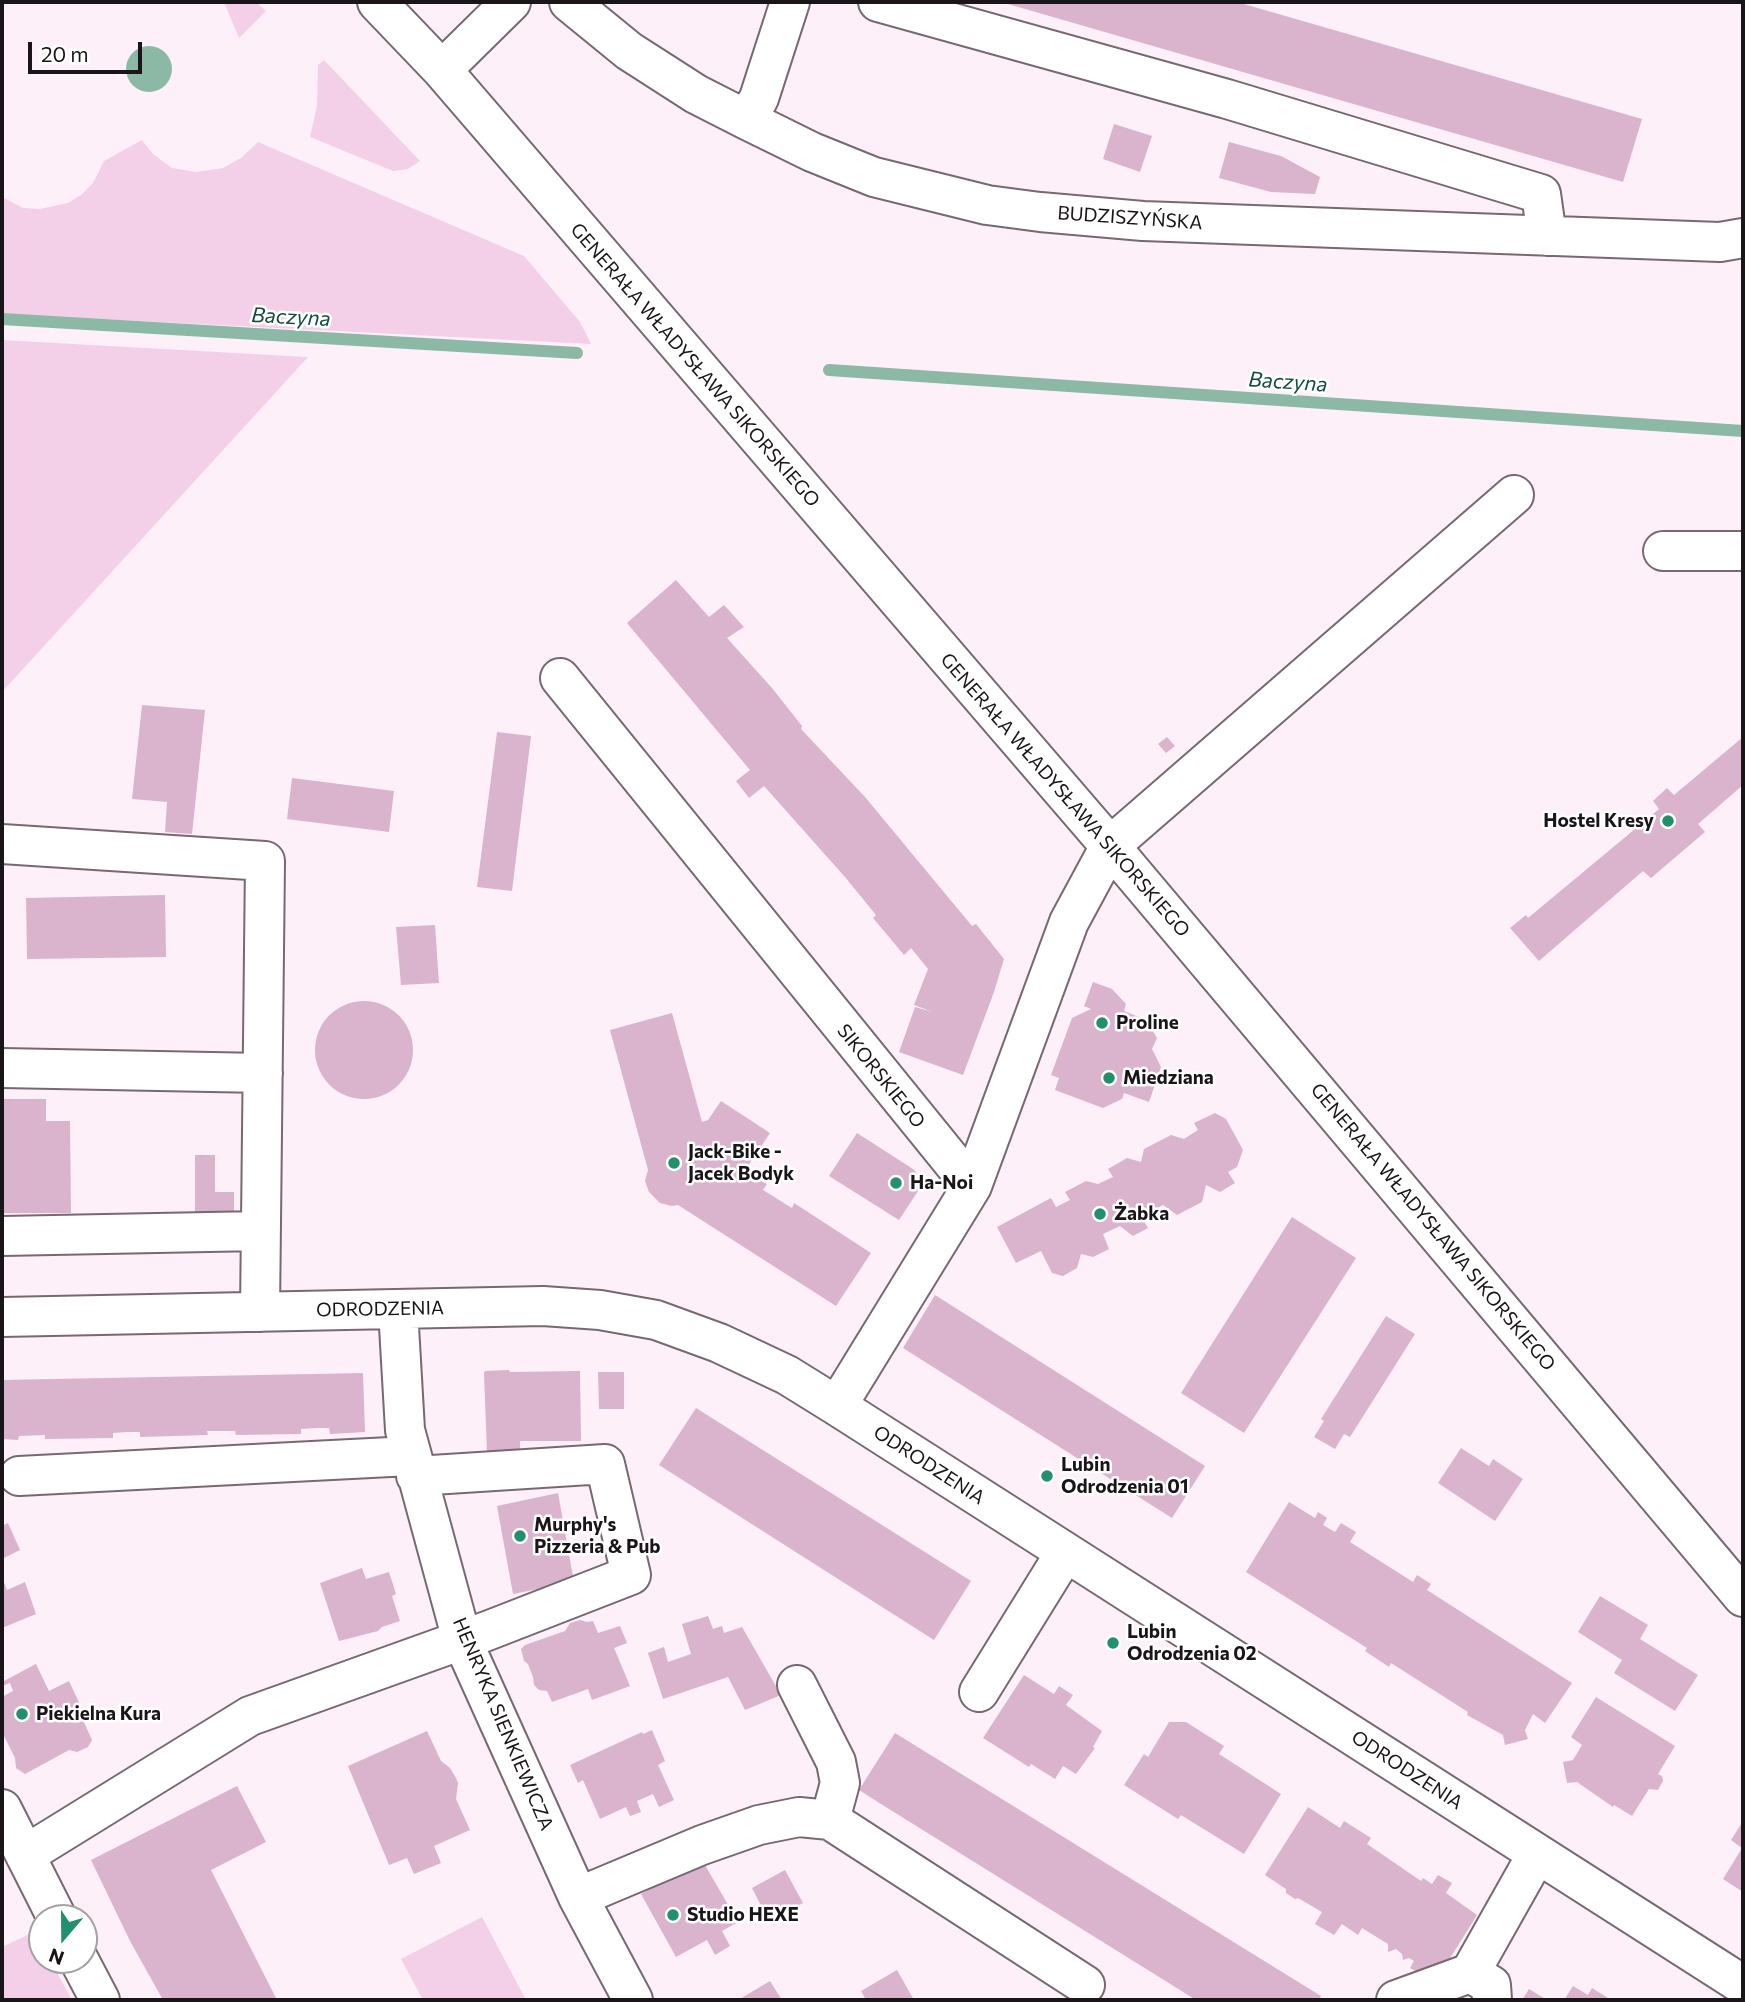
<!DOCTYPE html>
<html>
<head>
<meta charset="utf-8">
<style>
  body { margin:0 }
  #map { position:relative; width:1745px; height:2002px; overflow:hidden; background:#fef0f9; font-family:Commissioner,sans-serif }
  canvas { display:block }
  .frame { position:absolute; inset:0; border:4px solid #1a1518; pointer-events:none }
  .north { position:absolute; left:28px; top:1904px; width:70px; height:70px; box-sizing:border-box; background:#fff; border:2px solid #a3a1a3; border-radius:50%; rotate:200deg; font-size:19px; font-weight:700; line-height:28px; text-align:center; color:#1a1518 }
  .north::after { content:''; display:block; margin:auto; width:24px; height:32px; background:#228f6e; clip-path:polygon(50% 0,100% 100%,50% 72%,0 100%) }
  .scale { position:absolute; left:28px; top:42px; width:114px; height:32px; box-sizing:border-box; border:4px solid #1a1518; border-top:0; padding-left:9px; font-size:21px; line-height:24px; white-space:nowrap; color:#1a1518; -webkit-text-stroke:5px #fff; paint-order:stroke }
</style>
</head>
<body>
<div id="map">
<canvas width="1745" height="2002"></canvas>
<div class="frame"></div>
<div class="north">N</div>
<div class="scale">20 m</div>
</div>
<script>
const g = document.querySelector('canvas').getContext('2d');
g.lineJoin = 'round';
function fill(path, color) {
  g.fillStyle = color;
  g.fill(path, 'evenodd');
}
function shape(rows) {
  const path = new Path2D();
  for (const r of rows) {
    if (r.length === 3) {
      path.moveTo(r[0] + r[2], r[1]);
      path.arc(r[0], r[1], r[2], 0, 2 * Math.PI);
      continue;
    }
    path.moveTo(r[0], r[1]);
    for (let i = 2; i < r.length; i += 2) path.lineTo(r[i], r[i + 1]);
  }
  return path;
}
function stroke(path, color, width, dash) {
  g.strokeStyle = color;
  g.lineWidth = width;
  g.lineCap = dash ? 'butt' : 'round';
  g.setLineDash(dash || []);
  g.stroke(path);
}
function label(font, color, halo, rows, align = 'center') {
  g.font = font + ' Commissioner,sans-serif';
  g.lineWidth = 5;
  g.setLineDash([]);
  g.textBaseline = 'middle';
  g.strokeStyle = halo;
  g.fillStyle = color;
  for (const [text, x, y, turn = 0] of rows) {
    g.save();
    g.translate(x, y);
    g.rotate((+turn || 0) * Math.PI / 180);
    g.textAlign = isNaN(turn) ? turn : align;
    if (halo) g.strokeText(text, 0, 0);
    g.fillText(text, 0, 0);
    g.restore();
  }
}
const green = shape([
  [224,2,256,2,266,11,239,38],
  [324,60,420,161,408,169,393,171,310,137,317,106,318,65],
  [142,140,153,154,172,168,196,172,223,168,241,158,258,142,524,256,580,322,591,344,2,314,2,197,23,208,40,209,68,203,81,195,93,183,104,161],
  [2,340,308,357,2,692],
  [482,1917,526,2000,423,2000,401,1959],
  [34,1932,42,1946,42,1960,50,1960,72,2000,2,2000,2,1941,4,1946]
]);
const water = shape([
  [149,69,23]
]);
const stream = shape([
  [2,319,577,353],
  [829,370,1743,431]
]);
const building = shape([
  [1001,2,1237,2,1642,119,1623,182],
  [1114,124,1152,136,1140,172,1103,159],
  [1229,142,1281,156,1320,177,1315,194,1271,192,1219,178],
  [676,580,709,617,724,605,744,627,727,638,772,688,802,726,801,729,865,797,972,926,976,924,1004,959,994,992,963,1075,899,1052,915,1007,933,1012,914,1005,928,969,911,948,904,955,873,918,876,915,845,877,764,786,749,798,736,781,750,770,627,623],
  [142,705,205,710,192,834,165,832,167,802,132,799],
  [497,732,531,736,512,891,477,887],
  [1167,737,1175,746,1166,753,1158,744],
  [1743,737,1743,785,1698,824,1705,832,1651,878,1643,871,1539,961,1510,928,1526,915,1528,918,1659,809,1653,801,1667,788,1674,795],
  [292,778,394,791,389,832,287,819],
  [165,895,166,957,27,959,26,898],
  [435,925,439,983,401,985,396,927],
  [1093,982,1112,989,1126,1004,1124,1011,1146,1020,1157,1038,1152,1049,1161,1067,1149,1102,1124,1093,1122,1099,1103,1108,1055,1090,1059,1078,1051,1075,1072,1018,1091,1009,1084,1006],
  [364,1050,49],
  [672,1013,702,1122,708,1120,721,1101,770,1133,748,1166,764,1177,761,1181,767,1184,763,1190,792,1208,794,1203,871,1253,836,1306,678,1205,672,1206,660,1203,649,1192,645,1181,648,1170,610,1030],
  [2,1099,46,1099,46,1121,70,1121,71,1213,2,1213],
  [1215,1113,1226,1119,1243,1150,1237,1167,1228,1172,1235,1183,1220,1192,1206,1185,1202,1202,1177,1215,1163,1205,1141,1216,1148,1228,1133,1236,1120,1226,1103,1234,1109,1249,1093,1257,1081,1254,1077,1268,1063,1276,1052,1273,1041,1251,1016,1263,997,1227,1051,1198,1056,1207,1070,1200,1065,1192,1086,1181,1098,1184,1113,1177,1108,1169,1127,1158,1141,1162,1144,1149,1171,1135,1184,1139,1198,1130,1194,1123],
  [857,1133,913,1169,920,1177,922,1185,899,1220,829,1176],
  [195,1155,215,1155,215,1192,234,1192,234,1212,195,1212],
  [1292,1217,1356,1258,1244,1433,1181,1393],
  [935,1295,1205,1466,1172,1518,903,1348],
  [1386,1316,1415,1334,1350,1437,1344,1434,1335,1449,1314,1437,1324,1421,1321,1419],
  [509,1370,510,1372,580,1371,581,1441,520,1441,520,1453,487,1453,484,1373,485,1371],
  [598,1372,624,1372,624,1409,599,1409],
  [363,1373,365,1432,330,1434,329,1428,317,1428,301,1429,301,1434,236,1435,235,1431,207,1431,208,1435,140,1437,140,1432,127,1432,113,1433,113,1438,45,1439,45,1435,19,1436,18,1440,2,1439,2,1380],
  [696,1408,971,1581,934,1640,659,1465],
  [1461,1448,1489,1466,1493,1459,1523,1479,1495,1521,1438,1483],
  [558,1493,574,1582,513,1594,497,1506],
  [1289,1502,1315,1518,1318,1512,1327,1518,1323,1525,1335,1532,1341,1523,1356,1532,1350,1542,1413,1582,1417,1575,1431,1584,1427,1590,1572,1683,1545,1723,1533,1714,1525,1730,1528,1739,1505,1745,1503,1735,1467,1715,1468,1712,1391,1663,1389,1667,1365,1651,1367,1648,1246,1572],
  [8,1523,20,1550,2,1559,2,1526],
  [362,1568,366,1579,389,1572,396,1594,392,1596,400,1621,382,1627,378,1631,339,1641,320,1583],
  [2,1577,7,1590,25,1582,36,1614,2,1628],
  [1600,1596,1648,1625,1640,1639,1698,1675,1675,1711,1614,1673,1622,1660,1578,1632],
  [708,1616,713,1629,722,1626,724,1633,742,1627,781,1695,745,1710,728,1677,663,1699,648,1653,664,1647,668,1662,691,1654,682,1624],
  [580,1620,587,1622,593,1621,598,1633,620,1626,627,1643,614,1648,630,1686,592,1700,588,1689,552,1702,547,1691,539,1690,534,1685,533,1677,528,1664,524,1661,521,1649,525,1645,565,1631,570,1623],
  [36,1664,49,1691,69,1681,82,1709,79,1711,92,1740,88,1747,77,1752,69,1750,25,1774,16,1768,15,1758,2,1732,2,1697,13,1691,10,1683,2,1686,2,1682],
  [1024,1675,1054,1694,1059,1686,1073,1695,1066,1705,1102,1731,1093,1747,1095,1748,1076,1774,1063,1766,1055,1779,1031,1764,1029,1767,983,1738],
  [1596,1697,1675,1746,1658,1774,1662,1776,1663,1781,1658,1790,1649,1789,1632,1816,1614,1805,1613,1807,1577,1782,1567,1783,1563,1762,1573,1760,1582,1745,1571,1737],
  [1169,1722,1186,1722,1224,1746,1219,1754,1281,1794,1244,1854,1181,1815,1178,1819,1124,1785,1144,1754,1148,1757],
  [652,1730,665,1761,658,1765,674,1800,659,1807,653,1794,637,1801,641,1812,630,1816,626,1807,600,1819,583,1780,578,1783,570,1765,642,1732,643,1734],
  [427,1731,441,1761,450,1768,456,1778,458,1783,456,1799,470,1830,434,1846,441,1863,414,1874,407,1858,389,1865,348,1766],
  [895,1733,1321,1996,1319,2000,1196,2000,881,1804,859,1790],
  [237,1786,266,1842,211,1870,277,2000,163,2000,130,1941,91,1860],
  [1308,1807,1340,1828,1344,1821,1371,1838,1367,1844,1421,1881,1423,1878,1432,1884,1438,1875,1452,1883,1446,1893,1477,1915,1439,1976,1425,1967,1421,1974,1410,1968,1414,1961,1409,1958,1403,1960,1402,1954,1396,1949,1388,1952,1388,1944,1362,1928,1358,1935,1342,1924,1334,1935,1315,1924,1322,1912,1298,1898,1295,1899,1286,1893,1286,1889,1265,1875],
  [1743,1821,1743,1892,1723,1879,1742,1848,1731,1840],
  [702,1860,738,1922,722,1931,730,1946,715,1955,707,1940,676,1957,641,1894],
  [785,1870,803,1903,769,1921,752,1888],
  [897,1970,914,2000,866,2000,861,1991],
  [770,1981,782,2000,738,2000],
  [1573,1986,1588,1995,1592,1988,1611,2000,1564,2000],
  [1529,1989,1547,2000,1522,2000]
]);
const minor = shape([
  [377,2,442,70,1110,846,1743,1597],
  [569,2,629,51,696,94,747,120,812,152,874,177,987,205,1040,212,1143,221,1720,242,1743,238],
  [878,2,1227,99,1541,194,1547,236],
  [442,70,511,2],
  [747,120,759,98,790,2],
  [1663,551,1743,551],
  [560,678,972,1186],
  [2,844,265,861,260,1312],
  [2,1068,263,1073],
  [2,1236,260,1231],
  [398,1309,405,1430,462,1640,578,1897,633,2000],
  [2,1317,543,1306,600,1310,656,1320,719,1343,787,1375,837,1406,1743,1985],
  [837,1406,972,1186,1069,922,1110,846,1514,495],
  [19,1476,410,1456],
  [797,1685,836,1762,840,1783,830,1820],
  [979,1692,1065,1553],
  [2,1809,57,1918],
  [25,1855,250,1716,487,1631,631,1575,605,1464,416,1476],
  [578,1897,702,1845,759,1825,799,1817,830,1820,1085,1985],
  [79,1960,100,2000],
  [1470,1973,1491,1985,1492,2000],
  [1396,2000,1470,1973,1537,1854]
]);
const markers = [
  [1668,821,7,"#228f6e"],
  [1102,1023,7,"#228f6e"],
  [1109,1078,7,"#228f6e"],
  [674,1163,7,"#228f6e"],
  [896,1183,7,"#228f6e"],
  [1100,1214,7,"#228f6e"],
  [1047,1476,7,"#228f6e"],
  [520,1536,7,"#228f6e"],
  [1113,1643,7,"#228f6e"],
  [22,1714,7,"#228f6e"],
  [673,1915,7,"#228f6e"]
];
const streetNames = [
  ["BUDZISZYŃSKA",1130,218,4],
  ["GENERAŁA WŁADYSŁAWA SIKORSKIEGO",695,365,49],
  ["GENERAŁA WŁADYSŁAWA SIKORSKIEGO",1065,795,49],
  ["SIKORSKIEGO",881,1076,51],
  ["GENERAŁA WŁADYSŁAWA SIKORSKIEGO",1433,1227,50],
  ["ODRODZENIA",380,1309,-1],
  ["ODRODZENIA",929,1465,33],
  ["HENRYKA SIENKIEWICZA",503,1724,67],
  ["ODRODZENIA",1407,1770,33]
];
const poiNames = [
  ["Hostel Kresy",1654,821,"right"],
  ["Proline",1116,1023],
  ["Miedziana",1123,1078],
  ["Jack-Bike -",688,1152],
  ["Jacek Bodyk",688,1174],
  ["Ha-Noi",910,1183],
  ["Żabka",1114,1214],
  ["Lubin",1061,1465],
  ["Odrodzenia 01",1061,1487],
  ["Murphy's",534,1525],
  ["Pizzeria & Pub",534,1547],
  ["Lubin",1127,1632],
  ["Odrodzenia 02",1127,1654],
  ["Piekielna Kura",36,1714],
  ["Studio HEXE",687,1915]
];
const waterNames = [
  ["Baczyna",291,317,3],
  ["Baczyna",1288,382,4]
];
fill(green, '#f3d0e7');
fill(water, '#8bb9a6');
stroke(stream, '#8bb9a6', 12);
fill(building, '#dab3cd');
stroke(minor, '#776872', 42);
stroke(minor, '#fff', 38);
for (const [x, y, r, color] of markers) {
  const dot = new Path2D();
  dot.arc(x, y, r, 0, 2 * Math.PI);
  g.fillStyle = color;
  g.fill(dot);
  stroke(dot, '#fff', 2.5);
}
label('19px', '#1a1518', '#fff', streetNames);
label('bold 19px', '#1a1518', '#fff', poiNames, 'left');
label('italic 21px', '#0f4d3a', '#fff', waterNames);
</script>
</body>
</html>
